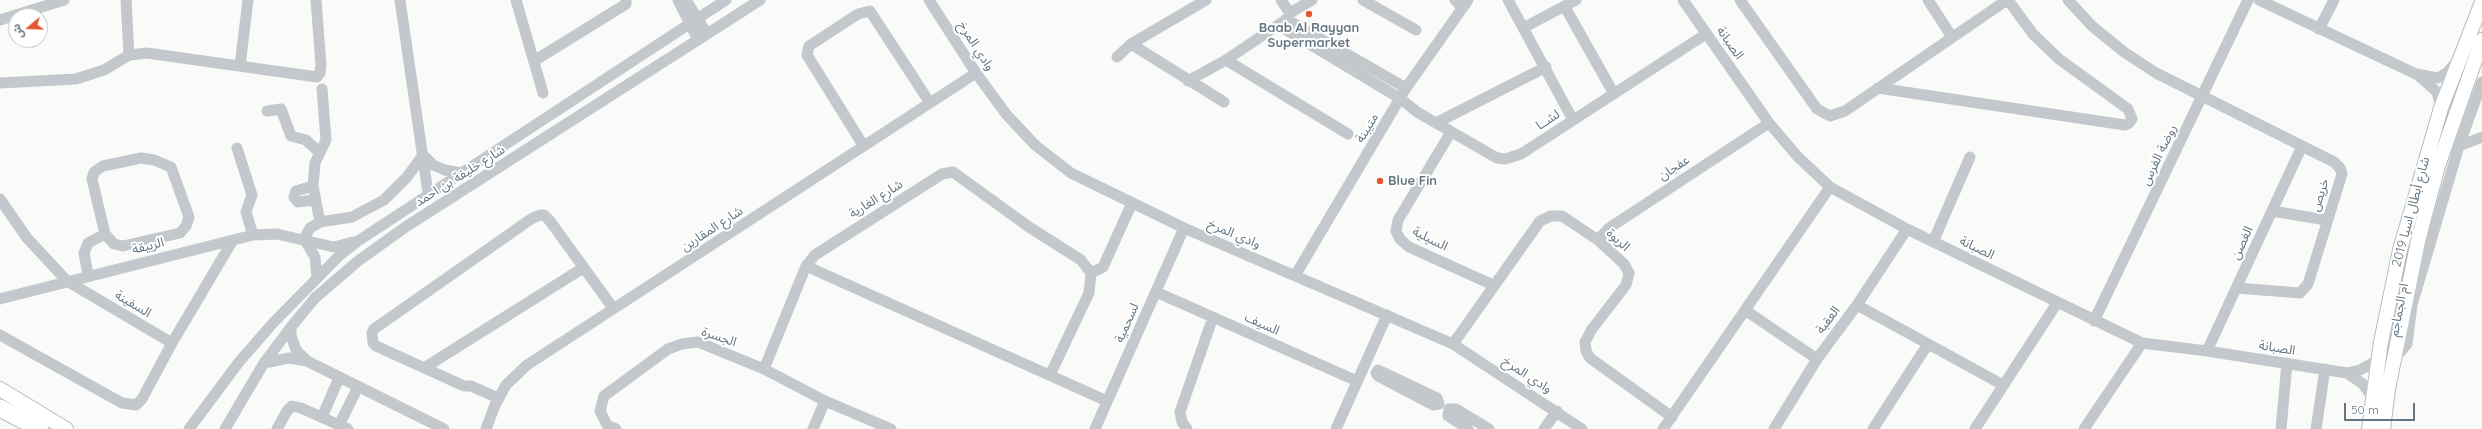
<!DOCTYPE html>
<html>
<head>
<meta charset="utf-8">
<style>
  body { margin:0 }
  #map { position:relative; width:2482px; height:429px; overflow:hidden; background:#fafaf8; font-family:Quicksand,"Noto Sans Arabic",sans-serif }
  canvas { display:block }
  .north { position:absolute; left:8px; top:8px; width:40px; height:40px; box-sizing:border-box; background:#fff; border:1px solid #c1c8cd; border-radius:50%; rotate:251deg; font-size:11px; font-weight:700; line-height:16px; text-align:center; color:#657683 }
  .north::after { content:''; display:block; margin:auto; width:14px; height:18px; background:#e4572e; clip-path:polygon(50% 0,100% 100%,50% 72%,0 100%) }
  .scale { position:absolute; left:2344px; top:403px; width:71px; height:18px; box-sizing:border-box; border:2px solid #657683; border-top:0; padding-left:5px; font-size:12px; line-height:14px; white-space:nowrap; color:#657683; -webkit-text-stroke:3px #fff; paint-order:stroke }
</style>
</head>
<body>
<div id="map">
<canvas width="2482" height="429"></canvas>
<div class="north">ش</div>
<div class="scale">50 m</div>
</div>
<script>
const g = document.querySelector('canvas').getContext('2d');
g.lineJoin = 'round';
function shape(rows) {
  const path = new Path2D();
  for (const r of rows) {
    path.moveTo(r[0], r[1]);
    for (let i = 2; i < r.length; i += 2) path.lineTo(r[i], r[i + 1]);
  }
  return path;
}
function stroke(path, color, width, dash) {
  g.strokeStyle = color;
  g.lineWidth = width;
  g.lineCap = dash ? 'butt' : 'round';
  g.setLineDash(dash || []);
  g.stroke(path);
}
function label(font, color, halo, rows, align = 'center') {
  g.font = font + ' Quicksand,"Noto Sans Arabic",sans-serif';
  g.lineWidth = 4;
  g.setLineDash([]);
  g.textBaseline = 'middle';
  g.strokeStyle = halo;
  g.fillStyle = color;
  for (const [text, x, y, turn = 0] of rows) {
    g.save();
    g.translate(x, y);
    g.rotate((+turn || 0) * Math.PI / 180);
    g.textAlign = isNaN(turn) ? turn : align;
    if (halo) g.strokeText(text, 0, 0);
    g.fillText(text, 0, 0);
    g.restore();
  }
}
const minor = shape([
  [126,0,129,55],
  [400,0,428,193],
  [516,0,543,93],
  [678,0,698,40],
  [686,0,707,34],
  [929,0,976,73,1006,114,1035,145,1071,173,1184,228,1453,344,1582,429],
  [1281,0,1290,13,1312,0],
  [1363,0,1416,30],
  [1455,0,1462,8],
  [1508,0,1573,120],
  [1683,0,1769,123,1798,157,1830,187,1907,229,2142,343,2207,351,2347,373,2363,384,2372,397],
  [1740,0,1817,109,1830,116,1845,111,2007,0],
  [1928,0,1952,37],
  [2068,0,2092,26,2124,52,2156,73,2334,162,2340,168,2342,174,2308,284,2300,293,2237,288],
  [2259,0,2416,74,2438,78,2448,72,2457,61],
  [1565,7,1614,94],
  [1286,19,1406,88],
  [0,20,64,0],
  [1278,25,1401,99,1417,112,1497,158,1505,159,1521,154,1706,34],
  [1523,28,1576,0],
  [2319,29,2334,0],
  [1131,44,1224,102],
  [1117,57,1131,44,1206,0],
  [1226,60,1348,134],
  [534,61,626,4,626,0],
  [240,66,248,0],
  [2420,77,2437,92,2441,108],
  [1188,81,1226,60,1284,21],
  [0,83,76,79,104,70,129,55,147,53,317,77,320,73,321,65,316,0],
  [1878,88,2125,125,2129,123,2132,119,2128,109,2059,59,2033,34,2008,0],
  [267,111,281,109,291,136,306,140,320,153],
  [1436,123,1546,67],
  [1451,132,1398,220,1396,231,1400,239,1409,247,1493,285],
  [863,145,807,55,809,46,858,14,870,11,930,103],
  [2459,146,2482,137],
  [237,148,252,195,246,212,253,235],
  [423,155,433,165,445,170,461,173],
  [313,186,296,191,294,197,298,202,314,200],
  [0,199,27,238,67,281,172,343],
  [2272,211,2326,220],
  [320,222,313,186,315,163,326,140,322,89],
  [304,239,310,228,320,222,352,217,384,200,407,177,423,155],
  [304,239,315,257,317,278],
  [1598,240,1609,228,1769,123],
  [1933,242,1970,157],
  [806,266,1107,401],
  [1091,273,1103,267,1132,203],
  [1296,274,1406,88,1468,0],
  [88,275,84,253,88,243,105,234,92,179,94,172,103,166,141,158,154,160,171,167,189,217,186,226,180,233,123,246,114,244,105,234],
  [1156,292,1357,381],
  [0,299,253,235,277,234,334,247,353,242],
  [1857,305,2003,385],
  [1745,310,1817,359],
  [2094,321,2248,0],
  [291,327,291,335,296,350,307,361],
  [0,335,122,403,136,405,142,399,172,343,233,240],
  [1453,344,1540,221,1551,216,1562,216,1598,240,1624,264,1629,273,1626,285,1592,329,1585,342,1586,351,1590,358,1672,417],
  [2207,351,2302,146],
  [2396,357,2407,344,2412,305,2459,146,2482,82],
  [264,363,289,358,307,361,444,429],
  [424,368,583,268],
  [764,369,806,266,815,255,942,174,953,172,1029,227,1081,260,1091,273,1089,293,1050,375],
  [1378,370,1437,398,1439,404,1433,405,1378,376,1376,373,1378,370],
  [2347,373,2360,370,2378,360],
  [498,398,471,386,464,386,376,346,373,343,372,333,374,329,531,219,540,215,544,215,550,221,613,308],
  [322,417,339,378],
  [339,425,358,387],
  [189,429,239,362,273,323,339,256,358,241,726,0],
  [225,429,264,363,291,327,315,298,358,261,407,226,760,0],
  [277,429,287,411,292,406,301,408,348,429],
  [486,429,495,405,506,385,527,365,976,73],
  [616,429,607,425,600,411,604,396,668,349,682,344,698,342,764,369,825,401,891,429],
  [813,429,825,401],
  [1095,429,1184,228],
  [1187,429,1182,422,1180,412,1213,317],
  [1336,429,1387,315],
  [1468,429,1448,416,1449,409,1456,409,1489,429],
  [1544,429,1557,411],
  [1663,429,1830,187],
  [1774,429,1817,359,1857,305,1907,229],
  [1873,429,1928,344],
  [1975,429,2057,303],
  [2084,429,2142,343],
  [2281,429,2287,363],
  [2316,429,2325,369]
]);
const major = shape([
  [0,389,66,429],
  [2369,429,2381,342,2400,250,2441,108,2482,2],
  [2383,429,2388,389,2418,241,2438,166,2482,40]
]);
const highway = shape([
  [0,408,40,429]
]);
const markers = [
  [1309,14,4,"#e4572e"],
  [1380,181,4,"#e4572e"]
];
const poiNames = [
  ["Baab Al Rayyan",1309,28],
  ["Supermarket",1309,43],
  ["Blue Fin",1388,181,"left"]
];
const streetNames = [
  ["الصبانة",1730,43,55],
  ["وادي المرخ",976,46,57],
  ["لشــا",1548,120,-33],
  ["متيبنة",1367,128,-59],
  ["روضة الفرس",2159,155,-64],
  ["عفجان",1674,168,-33],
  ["شارع خليفة بن احمد",460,176,-32],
  ["خريص",2320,195,-72],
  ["شارع الغارية",876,199,-32],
  ["شارع أبطال اسيا 2019",2411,212,-75],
  ["شارع المقارين",712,229,-33],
  ["وادي المرخ",1234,234,23],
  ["السيلية",1430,239,27],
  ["الربوة",1618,240,43],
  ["الغصن",2242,243,-65],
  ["الربيقة",148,246,-14],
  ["الصبانة",1977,248,26],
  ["السفينة",133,304,31],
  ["ام الجماجم",2399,310,-79],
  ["العقبة",1828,320,-53],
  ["لسحمية",1127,323,-66],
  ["السيف",1262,324,24],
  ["الجسرة",719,337,19],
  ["الصبانة",2277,348,9],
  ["وادي المرخ",1527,375,33]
];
stroke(major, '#b5babe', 16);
stroke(highway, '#b4b9bd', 19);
stroke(minor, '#c3c8cc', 11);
stroke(major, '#fff', 14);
stroke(highway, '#fff', 17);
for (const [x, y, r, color] of markers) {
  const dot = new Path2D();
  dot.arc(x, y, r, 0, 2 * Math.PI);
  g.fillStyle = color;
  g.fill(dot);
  stroke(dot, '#fff', 1.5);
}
label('bold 13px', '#657683', '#fff', poiNames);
label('13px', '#657683', '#fff', streetNames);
</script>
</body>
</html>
